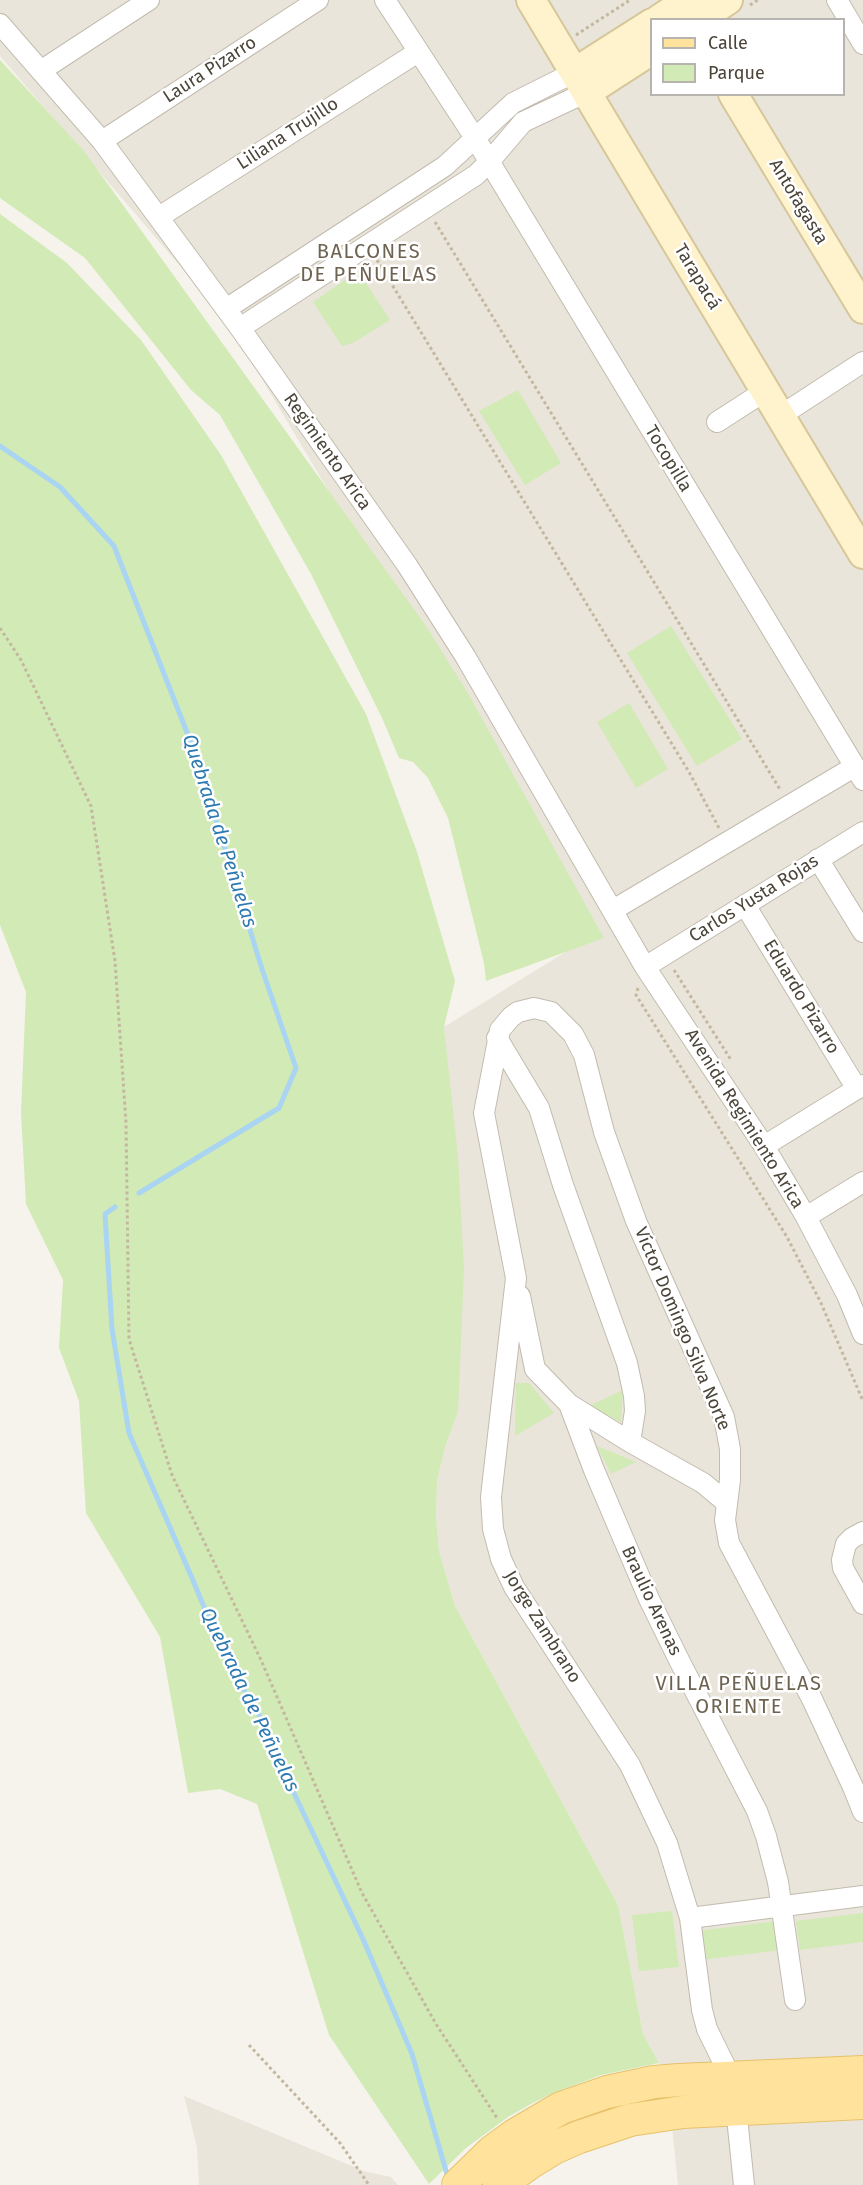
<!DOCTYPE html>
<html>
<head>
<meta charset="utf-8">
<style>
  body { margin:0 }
  #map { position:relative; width:863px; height:2185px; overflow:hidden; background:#f6f3ec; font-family:"Fira Sans",sans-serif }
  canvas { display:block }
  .legend { position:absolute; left:650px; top:18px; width:195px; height:78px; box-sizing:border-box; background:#fff; border:2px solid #b7b4b0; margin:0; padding:8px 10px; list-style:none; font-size:18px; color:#4b4439 }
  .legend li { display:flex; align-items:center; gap:12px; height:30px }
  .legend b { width:30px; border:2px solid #b7b4b0 }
</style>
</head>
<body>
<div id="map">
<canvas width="863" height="2185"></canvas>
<ul class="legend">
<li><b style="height:8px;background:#ffe39c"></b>Calle</li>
<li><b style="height:16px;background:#d2eab5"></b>Parque</li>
</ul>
</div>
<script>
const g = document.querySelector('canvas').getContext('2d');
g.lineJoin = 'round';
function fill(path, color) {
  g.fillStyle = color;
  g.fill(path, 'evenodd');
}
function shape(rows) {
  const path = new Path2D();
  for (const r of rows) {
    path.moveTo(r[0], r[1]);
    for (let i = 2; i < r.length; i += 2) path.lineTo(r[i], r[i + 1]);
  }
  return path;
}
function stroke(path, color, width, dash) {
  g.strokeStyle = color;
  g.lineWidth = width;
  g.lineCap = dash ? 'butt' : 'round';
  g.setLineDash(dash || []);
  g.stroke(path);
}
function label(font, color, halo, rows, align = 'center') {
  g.font = font + ' "Fira Sans",sans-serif';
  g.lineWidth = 5;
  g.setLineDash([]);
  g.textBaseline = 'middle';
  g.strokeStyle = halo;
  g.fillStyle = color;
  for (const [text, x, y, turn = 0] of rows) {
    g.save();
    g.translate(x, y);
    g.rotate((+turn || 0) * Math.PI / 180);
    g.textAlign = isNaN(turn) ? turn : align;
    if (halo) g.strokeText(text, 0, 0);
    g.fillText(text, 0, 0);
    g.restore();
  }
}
const residential = shape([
  [0,0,863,0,863,2185,678,2185,671,2116,659,2063,643,2034,618,1905,455,1606,439,1551,436,1517,437,1480,446,1444,458,1412,449,1082,444,1027,572,948,596,940,228,322,0,56],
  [652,20,844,20,844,94,652,94],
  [184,2096,364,2171,391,2177,398,2185,199,2185,197,2147]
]);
const green = shape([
  [0,60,84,151,426,626,469,695,604,938,486,981,484,963,448,818,428,778,413,762,399,758,382,718,311,574,220,415,191,390,85,258,0,198],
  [0,214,67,263,141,340,221,455,366,714,417,852,455,981,444,1027,458,1157,464,1269,458,1412,446,1444,437,1480,436,1517,439,1551,455,1606,618,1905,643,2034,659,2063,601,2075,553,2093,531,2104,508,2117,466,2148,429,2184,329,2035,257,1804,220,1789,188,1793,160,1637,86,1513,79,1401,59,1348,63,1280,26,1204,21,1112,26,992,0,925],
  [358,271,390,320,353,343,342,346,313,302],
  [518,390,561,463,525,485,479,411],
  [671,626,742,739,697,766,627,653],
  [629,703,668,769,636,788,597,722],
  [516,1383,529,1383,554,1413,515,1436],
  [623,1390,621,1422,589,1406],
  [597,1446,636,1462,611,1474],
  [672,1911,679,1967,639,1971,632,1915],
  [863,1913,863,1942,800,1950,796,1921],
  [777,1921,781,1950,701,1960,697,1931]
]);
const stream = shape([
  [0,446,60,487,114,546,197,758,262,969,296,1068,279,1108,139,1193],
  [115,1207,105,1214,112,1329,129,1433,192,1578,226,1660,265,1725,293,1791,363,1939,412,2054,449,2181]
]);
const path = shape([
  [750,5,758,0],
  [576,35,630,0],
  [435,222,781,791],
  [377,260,689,772,719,828],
  [0,628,21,660,91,806,115,961,126,1123,129,1339,172,1475,261,1660,362,1893,436,2024,497,2118],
  [674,970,731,1060],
  [638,988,636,995,787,1237,821,1303,863,1401],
  [249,2045,340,2143,369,2185]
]);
const street = shape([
  [385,0,475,138,863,780],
  [837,0,863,44],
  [0,24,102,141,240,328,407,565,465,656,645,967,764,1146,806,1217,847,1295,863,1334],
  [42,70,149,0],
  [102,141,318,0],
  [159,217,418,52],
  [226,309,445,166,513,103,575,72],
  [240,328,476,175,489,162,523,122,587,92],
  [780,416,863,362],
  [717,422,765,391],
  [818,859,863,932],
  [745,905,857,1089],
  [613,910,854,767],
  [645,967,863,832],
  [497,1038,539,1108,563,1185,627,1363,634,1396,635,1411,630,1442],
  [764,1146,863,1085],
  [806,1217,863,1182],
  [520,1296,535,1369,569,1404,630,1442,703,1483,727,1503],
  [569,1404,594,1470,649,1599,680,1662,757,1811,766,1836,778,1882,795,2000],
  [863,1532,852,1538,846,1544,842,1560,843,1568,863,1604],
  [690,1918,863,1896],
  [744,2185,736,2108,731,2078,707,2029,702,2010,690,1918,667,1843,630,1765,514,1587,501,1559,493,1529,491,1497,516,1278,484,1113,500,1030,511,1017,518,1012,534,1008,551,1012,573,1034,584,1055,604,1132,636,1221,724,1417,730,1449,730,1480,725,1520,729,1543,812,1699,853,1787,863,1812]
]);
const secondary = shape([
  [531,0,863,554],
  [658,20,688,0],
  [698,20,728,0],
  [575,72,652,23],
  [587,92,652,50],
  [733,94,863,309]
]);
const primary = shape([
  [458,2185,493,2151,515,2135,561,2108,607,2092,654,2082,679,2080,863,2072],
  [499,2185,531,2162,554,2148,579,2137,630,2120,683,2112,863,2103]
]);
const streetNames = [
  ["Laura Pizarro",210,70,-33],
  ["Liliana Trujillo",288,134,-33],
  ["Antofagasta",798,202,59],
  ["Tarapacá",697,277,59],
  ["Regimiento Arica",327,452,55],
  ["Tocopilla",668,459,59],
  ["Carlos Yusta Rojas",754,899,-32],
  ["Eduardo Pizarro",801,997,59],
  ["Avenida Regimiento Arica",744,1119,58],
  ["Víctor Domingo Silva Norte",682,1329,67],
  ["Braulio Arenas",651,1601,65],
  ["Jorge Zambrano",542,1627,58]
];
const neighbourhoodNames = [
  ["BALCONES",369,252],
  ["DE PEÑUELAS",369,275],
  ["VILLA PEÑUELAS",739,1684],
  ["ORIENTE",739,1707]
];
const waterNames = [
  ["Quebrada de Peñuelas",219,831,72],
  ["Quebrada de Peñuelas",249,1700,64]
];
fill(residential, '#eae5da');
fill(green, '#d2eab5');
stroke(stream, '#a9d4f2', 5);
stroke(street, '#c2bbae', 22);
stroke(secondary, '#d6c79b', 32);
stroke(primary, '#e6c16a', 34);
stroke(path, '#c4b79f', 3, [3, 3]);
stroke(street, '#fff', 20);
stroke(secondary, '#fff3cd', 28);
stroke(primary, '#ffe39c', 32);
label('18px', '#4b4439', '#fff', streetNames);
g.letterSpacing = '1.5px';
label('20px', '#6e6250', '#fff', neighbourhoodNames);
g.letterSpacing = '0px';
label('italic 20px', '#2e7ab2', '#fff', waterNames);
</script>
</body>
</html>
